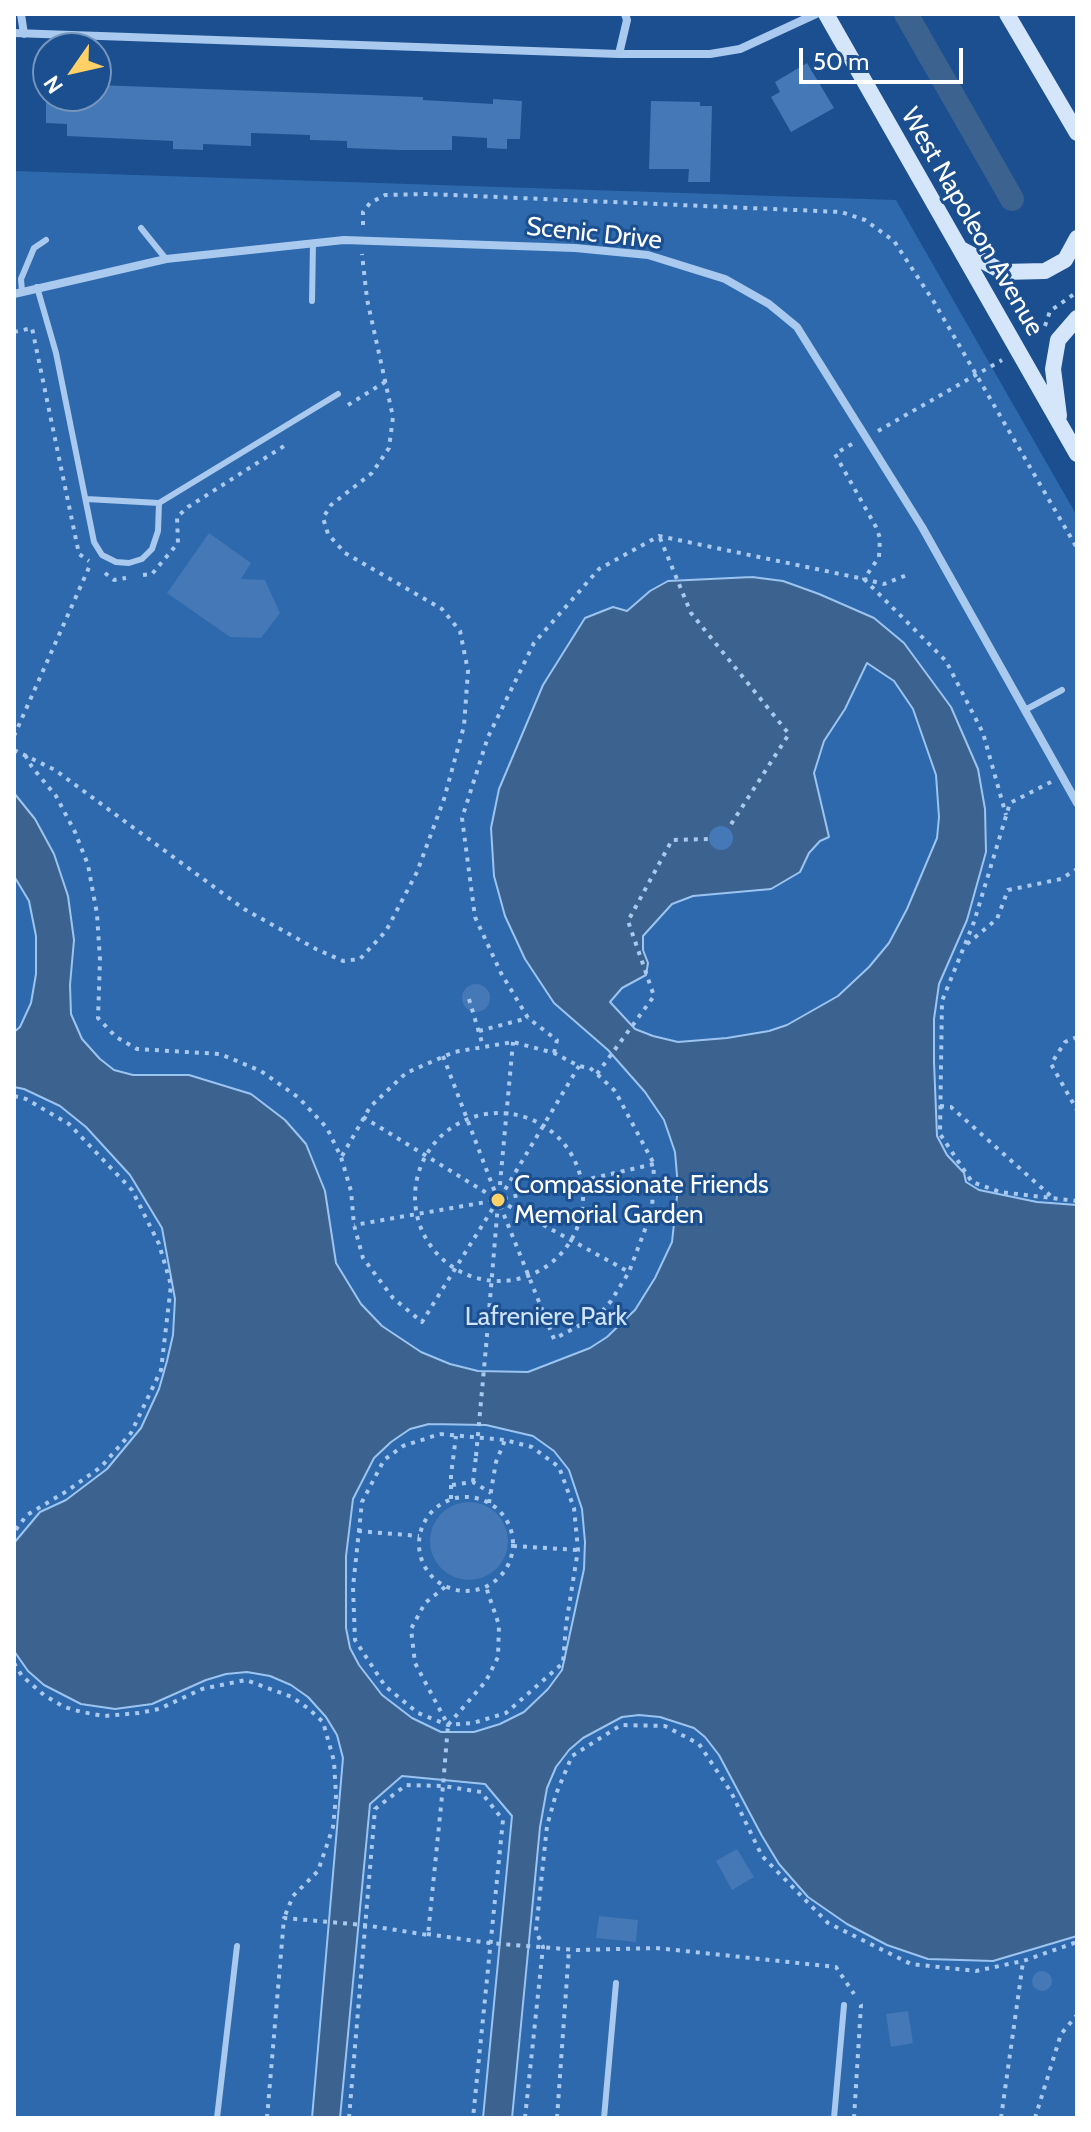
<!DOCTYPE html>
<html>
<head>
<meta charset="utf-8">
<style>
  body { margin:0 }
  #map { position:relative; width:1091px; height:2132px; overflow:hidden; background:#1b4f8f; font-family:Cabin,sans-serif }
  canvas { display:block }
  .frame { position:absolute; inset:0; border:16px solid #fff; pointer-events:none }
  .north { position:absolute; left:32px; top:32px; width:80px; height:80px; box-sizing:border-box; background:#1b4f8f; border:2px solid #7695bc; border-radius:50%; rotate:236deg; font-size:22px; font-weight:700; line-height:32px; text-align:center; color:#fff }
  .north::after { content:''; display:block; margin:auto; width:28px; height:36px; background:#ffd166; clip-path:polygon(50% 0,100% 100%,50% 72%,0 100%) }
  .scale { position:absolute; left:799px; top:48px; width:164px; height:36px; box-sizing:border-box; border:4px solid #fff; border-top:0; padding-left:10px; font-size:24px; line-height:28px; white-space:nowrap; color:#fff; -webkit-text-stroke:6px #1b4f8f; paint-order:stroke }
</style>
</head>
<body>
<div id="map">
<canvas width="1091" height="2132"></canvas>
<div class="frame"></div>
<div class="north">N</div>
<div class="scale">50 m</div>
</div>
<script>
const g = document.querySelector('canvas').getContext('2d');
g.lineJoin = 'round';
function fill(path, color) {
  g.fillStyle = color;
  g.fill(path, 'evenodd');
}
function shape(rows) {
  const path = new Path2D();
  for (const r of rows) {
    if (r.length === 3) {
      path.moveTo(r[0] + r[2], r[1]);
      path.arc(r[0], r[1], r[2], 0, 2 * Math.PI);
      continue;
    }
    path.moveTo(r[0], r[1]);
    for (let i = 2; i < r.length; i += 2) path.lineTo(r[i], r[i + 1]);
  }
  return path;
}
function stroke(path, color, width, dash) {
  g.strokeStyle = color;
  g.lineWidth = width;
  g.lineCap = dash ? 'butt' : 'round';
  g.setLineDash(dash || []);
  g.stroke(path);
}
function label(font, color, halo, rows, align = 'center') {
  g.font = font + ' Cabin,sans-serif';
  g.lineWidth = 6;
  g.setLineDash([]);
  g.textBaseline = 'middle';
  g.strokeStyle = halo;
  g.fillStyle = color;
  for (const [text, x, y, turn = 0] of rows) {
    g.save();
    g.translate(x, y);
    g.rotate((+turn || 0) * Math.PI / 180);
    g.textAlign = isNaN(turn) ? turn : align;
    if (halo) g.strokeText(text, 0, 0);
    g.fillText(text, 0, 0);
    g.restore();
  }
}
const green = shape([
  [14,171,896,200,1077,516,1077,2118,14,2118]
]);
const water = shape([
  [752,577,783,581,819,594,874,618,904,643,951,707,978,769,985,809,986,852,967,920,939,984,934,1019,934,1062,937,1136,947,1155,964,1173,966,1182,979,1190,1037,1202,1077,1205,1077,1936,993,1961,928,1959,887,1945,847,1924,808,1897,779,1864,762,1836,719,1755,705,1737,694,1728,660,1717,639,1715,622,1717,583,1738,569,1750,556,1767,547,1788,540,1827,512,2118,483,2118,512,1816,485,1784,402,1776,370,1804,340,2118,312,2118,343,1758,337,1735,326,1717,308,1697,291,1685,270,1676,247,1672,226,1674,206,1680,152,1704,115,1709,81,1704,44,1685,28,1671,14,1651,14,1543,40,1512,66,1500,107,1469,141,1428,159,1389,167,1361,173,1335,175,1299,162,1228,130,1175,86,1127,60,1106,24,1089,14,1087,14,1032,20,1027,31,1003,36,974,36,936,29,901,14,876,14,793,35,819,54,854,68,896,74,940,70,985,71,1014,82,1039,100,1059,114,1070,133,1075,189,1075,251,1094,285,1120,306,1144,325,1191,336,1263,361,1304,382,1326,421,1352,450,1364,478,1371,528,1372,590,1348,607,1337,635,1310,655,1278,672,1242,678,1187,675,1152,664,1120,645,1092,608,1050,554,1003,525,959,505,916,494,876,491,828,499,789,543,685,585,618,613,607,627,611,650,591,668,581,752,577],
  [867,663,894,681,913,709,936,775,939,817,937,838,907,909,889,943,869,967,838,996,787,1025,769,1031,727,1038,678,1042,653,1036,635,1029,610,1002,622,988,646,975,648,963,643,950,643,936,672,904,693,896,771,889,800,872,809,853,820,841,829,837,814,773,824,741,845,709,867,663],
  [429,1424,486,1425,533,1436,554,1451,569,1470,582,1509,585,1542,584,1569,562,1670,548,1689,524,1712,500,1724,474,1732,441,1732,412,1718,382,1695,359,1665,350,1648,346,1628,346,1556,353,1499,374,1458,391,1442,410,1429,429,1424]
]);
const canal = shape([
  [906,14,1012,199]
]);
const building = shape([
  [807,63,834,108,791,132,771,97,780,92,775,82],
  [96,85,423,97,423,100,493,104,493,99,522,101,520,139,507,139,507,149,487,148,487,138,452,136,452,150,399,150,347,148,347,141,310,140,310,135,251,133,251,146,203,144,203,150,173,149,173,141,67,136,67,124,46,123,46,96,96,96],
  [651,101,700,102,700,106,712,106,710,182,688,182,689,169,649,169],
  [209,533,251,563,241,579,265,580,280,613,261,638,230,637,167,593],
  [721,838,12],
  [476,998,14],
  [469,1541,39],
  [737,1849,754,1877,732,1890,716,1861],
  [599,1916,638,1920,636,1942,596,1938],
  [1042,1981,10],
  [908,2011,913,2043,891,2047,886,2014]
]);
const path = shape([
  [363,225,363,212,370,203,385,195,428,194,841,212,865,220,894,241,934,302,1077,548],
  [1045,326,1050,311,1077,292],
  [14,332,32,328,79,554,89,561],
  [348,405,385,382],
  [878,431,1002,360],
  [852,444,835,454,876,527,880,538,879,557,864,579,884,584,907,575],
  [660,538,691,613,789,734,728,829],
  [105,573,114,580,126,578],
  [143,575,152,574,178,543,177,517,188,507,284,446],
  [14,736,91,563],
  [14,750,55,770,244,909,316,949,343,961,360,959,386,931,417,872,444,799,464,726,468,671,460,631,442,609,345,553,328,534,323,518,331,505,372,473,389,448,393,417,367,299,362,254],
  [25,755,32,767,56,796,75,832,88,865,97,914,100,960,98,1018,116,1037,137,1049,220,1054,261,1071,299,1098,327,1128,341,1157,351,1191,354,1225,363,1258,393,1298,422,1322,498,1200,354,1225],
  [1051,782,1010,803,974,922,942,1001,940,1134,972,1182,1000,1192,1077,1201],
  [967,944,997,919,1008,890,1061,879,1077,869],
  [469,999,483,1046],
  [479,1031,528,1018],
  [1077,1037,1065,1042,1051,1064,1077,1110],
  [554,1053,557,1040,528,1018,501,973,475,917,462,818,488,737,534,643,599,569,659,536,864,579,946,661,983,733,1006,815],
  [443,1056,498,1200,554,1339,599,1315,611,1301,629,1272,652,1211,654,1164,498,1200],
  [597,1074,654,996,628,921,672,840,709,839],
  [14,1096,26,1099,69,1124,132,1190,159,1244,171,1285,161,1370,131,1433,101,1467,67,1491,27,1515,14,1532],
  [940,1106,951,1107,1053,1198],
  [499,1197,84],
  [363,1117,498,1200,629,1272],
  [342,1156,370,1107,406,1073,454,1052,513,1042,554,1053,579,1066,590,1068,597,1074,615,1091,654,1164],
  [499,1195,513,1042],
  [500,1198,579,1066],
  [486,1347,498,1204],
  [440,1434,505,1440,532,1447,559,1467,574,1508,578,1550,566,1625,563,1663,506,1713,473,1723,448,1725,418,1713,385,1686,355,1640,353,1587,362,1502,384,1460,403,1446,440,1434],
  [473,1482,476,1456],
  [452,1485,473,1482,491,1493],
  [466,1544,47],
  [451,1499,451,1475,456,1436],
  [489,1503,496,1462,505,1440],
  [358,1531,419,1536],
  [513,1546,578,1550],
  [445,1587,425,1603,411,1629,415,1663,448,1725,486,1681,498,1657,499,1625,486,1587],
  [14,1663,22,1676,44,1695,64,1707,82,1712,104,1716,139,1713,159,1709,202,1689,246,1680,292,1697,309,1709,323,1722,334,1761,336,1796,333,1827,318,1871,293,1896,284,1918],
  [427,1934,489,1943,577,1950,656,1948,836,1967,854,1994],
  [267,2118,284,1918,364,1925,428,1935,443,1786,481,1792,503,1820,473,2118],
  [349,2118,375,1809,406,1785,443,1786,448,1725],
  [525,2118,543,1947,536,1931,547,1826,556,1794,572,1756,621,1725,665,1726,699,1744,731,1792,762,1856,828,1923,911,1964,976,1971,1023,1961,1077,1942],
  [557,2118,569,1949],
  [854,2118,861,2005,859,2001],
  [1001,2118,1023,1962],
  [1035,2118,1061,2034,1077,2015]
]);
const lane = shape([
  [141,228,166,259],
  [37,287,56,353,94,542,102,555,116,562,129,563,142,559,152,549,158,531,159,503,338,394],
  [22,291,21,279,34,248,46,240],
  [312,301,313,243],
  [86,499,159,503],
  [1025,710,1062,690],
  [217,2118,237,1946],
  [604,2118,616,1983],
  [834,2118,844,2005]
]);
const street = shape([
  [21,14,24,34],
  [14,33,619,54,710,54,740,49,816,14],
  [619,54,627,20,625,14],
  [14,294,166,259,344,240,575,248,648,255,725,279,769,304,797,327,922,527,1077,803]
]);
const secondary = shape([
  [826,14,1077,454],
  [1007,14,1077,133],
  [961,249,1003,272,1045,271,1065,260,1077,238],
  [1059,416,1053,369,1058,340,1077,318]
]);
const pathBridge = shape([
  [476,1456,486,1347]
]);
const markers = [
  [498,1200,8,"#ffd166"]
];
const streetNames = [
  ["West Napoleon Avenue",972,222,60],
  ["Scenic Drive",594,234,6]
];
const poiNames = [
  ["Compassionate Friends",514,1185],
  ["Memorial Garden",514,1215]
];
const parkNames = [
  ["Lafreniere Park",546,1317]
];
fill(green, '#2e69ad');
fill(water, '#3c6290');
stroke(water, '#9cc4f0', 2);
stroke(canal, '#3c6290', 24);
fill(building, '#4478b7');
stroke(path, '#a9c9ee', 4, [4, 6]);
stroke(lane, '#a9c9ee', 6);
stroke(street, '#a9c9ee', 8);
stroke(secondary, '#d6e6fa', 16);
stroke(pathBridge, '#a9c9ee', 4, [4, 6]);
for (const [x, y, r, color] of markers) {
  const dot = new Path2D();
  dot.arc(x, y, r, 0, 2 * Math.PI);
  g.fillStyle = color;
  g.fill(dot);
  stroke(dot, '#1b4f8f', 3);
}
label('26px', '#fff', '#1b4f8f', streetNames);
label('26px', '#fff', '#1b4f8f', poiNames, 'left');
label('26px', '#cfe3fa', '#1b4f8f', parkNames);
</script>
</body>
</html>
